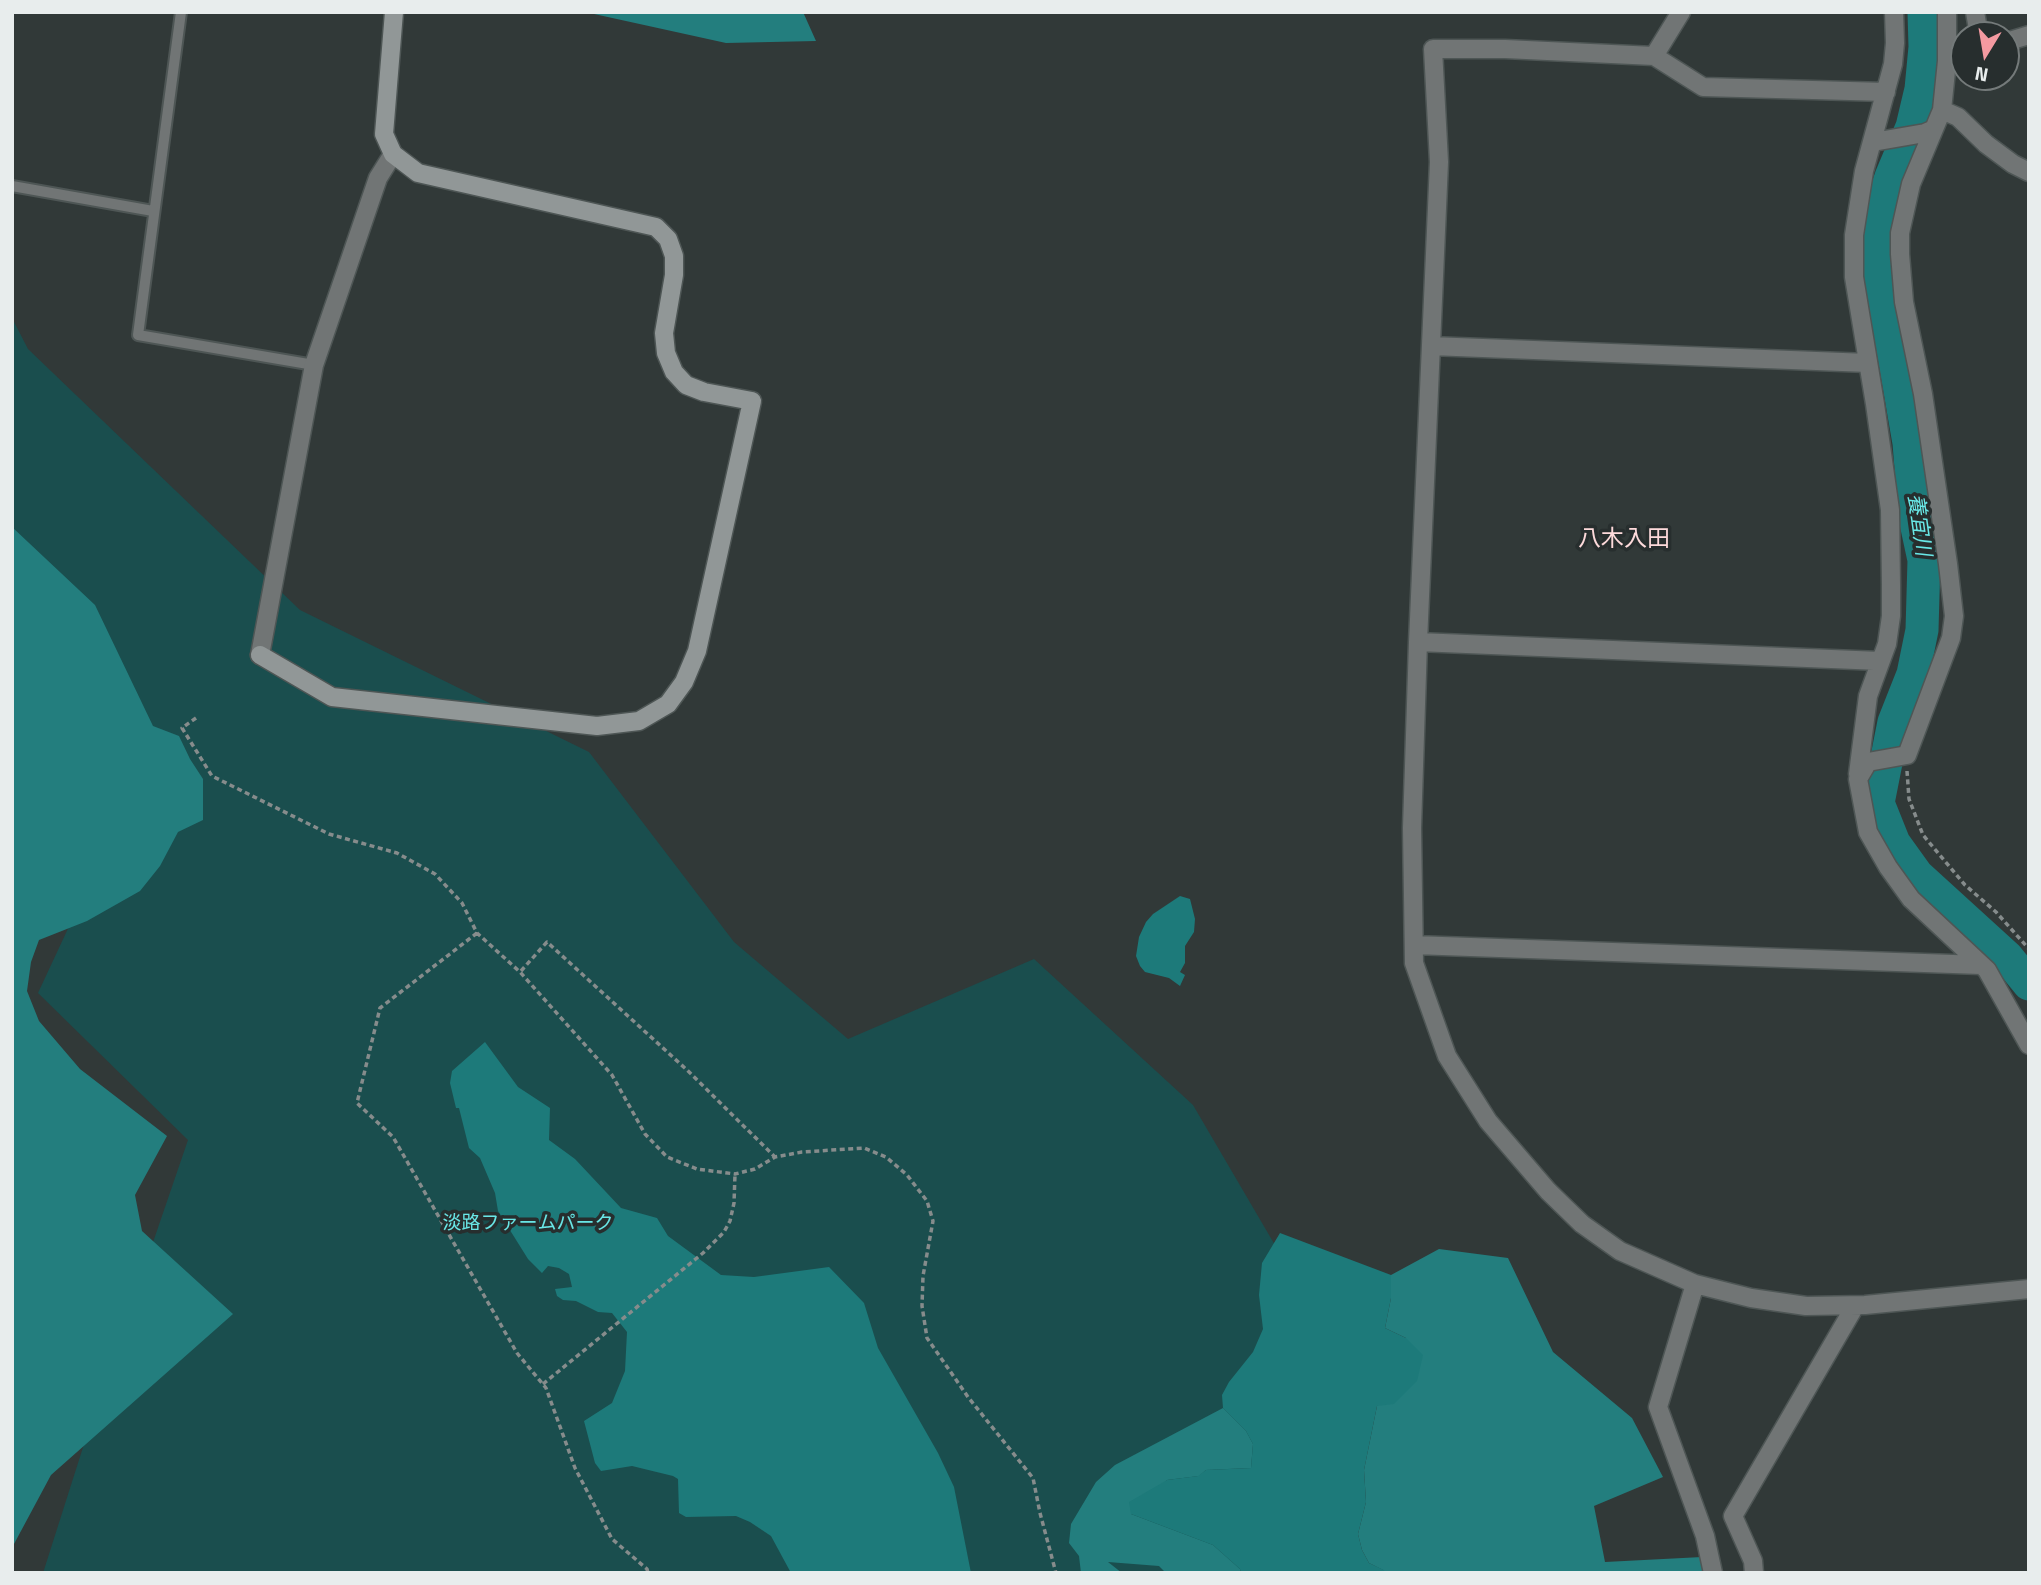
<!DOCTYPE html>
<html>
<head>
<meta charset="utf-8">
<style>
  body { margin:0 }
  #map { position:relative; width:2041px; height:1585px; overflow:hidden; background:#313938; font-family:"Titillium Web",sans-serif }
  canvas { display:block }
  .frame { position:absolute; inset:0; border:14px solid #e8eded; pointer-events:none }
  .north { position:absolute; left:1950px; top:21px; width:70px; height:70px; box-sizing:border-box; background:#272e2e; border:2px solid #747a7a; border-radius:50%; rotate:191deg; font-size:19px; font-weight:700; line-height:28px; text-align:center; color:#e8eded }
  .north::after { content:''; display:block; margin:auto; width:24px; height:32px; background:#f49aa1; clip-path:polygon(50% 0,100% 100%,50% 72%,0 100%) }
</style>
</head>
<body>
<div id="map">
<canvas width="2041" height="1585"></canvas>
<div class="frame"></div>
<div class="north">N</div>
</div>
<script>
const g = document.querySelector('canvas').getContext('2d');
g.lineJoin = 'round';
function fill(path, color) {
  g.fillStyle = color;
  g.fill(path, 'evenodd');
}
function shape(rows) {
  const path = new Path2D();
  for (const r of rows) {
    path.moveTo(r[0], r[1]);
    for (let i = 2; i < r.length; i += 2) path.lineTo(r[i], r[i + 1]);
  }
  return path;
}
function stroke(path, color, width, dash) {
  g.strokeStyle = color;
  g.lineWidth = width;
  g.lineCap = dash ? 'butt' : 'round';
  g.setLineDash(dash || []);
  g.stroke(path);
}
function label(font, color, halo, rows, align = 'center') {
  g.font = font + ' "Titillium Web","Noto Sans JP",sans-serif';
  g.lineWidth = 7;
  g.setLineDash([]);
  g.textBaseline = 'middle';
  g.strokeStyle = halo;
  g.fillStyle = color;
  for (const [text, x, y, turn = 0] of rows) {
    g.save();
    g.translate(x, y);
    g.rotate((+turn || 0) * Math.PI / 180);
    g.textAlign = isNaN(turn) ? turn : align;
    if (halo) g.strokeText(text, 0, 0);
    g.fillText(text, 0, 0);
    g.restore();
  }
}
const green = shape([
  [12,318,28,349,300,610,589,752,734,942,848,1039,1034,959,1193,1105,1327,1334,1361,1573,43,1573,86,1438,188,1140,38,993,147,759,12,528]
]);
const forest = shape([
  [585,12,803,12,816,41,726,43],
  [12,527,95,605,153,726,179,736,190,759,203,779,203,820,178,832,160,866,140,891,87,921,39,940,31,962,27,991,39,1021,80,1069,167,1136,135,1195,142,1231,233,1314,51,1475,14,1544,12,1552],
  [1439,1249,1508,1258,1553,1352,1632,1418,1663,1477,1594,1506,1605,1562,1702,1557,1703,1573,1385,1573,1383,1570,1369,1563,1362,1550,1358,1534,1366,1502,1364,1470,1377,1406,1406,1338,1385,1328,1391,1298,1391,1275],
  [1223,1408,1246,1431,1253,1444,1251,1468,1206,1470,1199,1476,1167,1480,1131,1514,1213,1545,1240,1569,1241,1573,1166,1573,1159,1566,1108,1562,1122,1573,1081,1573,1079,1556,1069,1543,1071,1524,1096,1482,1115,1465]
]);
const water = shape([
  [1180,896,1190,899,1195,919,1194,932,1185,946,1185,963,1180,972,1185,975,1180,986,1169,978,1145,972,1140,966,1136,956,1139,937,1146,922,1153,914],
  [485,1042,518,1087,550,1108,549,1140,575,1159,621,1208,657,1218,668,1236,721,1275,754,1277,829,1267,864,1303,878,1348,938,1453,954,1487,971,1573,791,1573,771,1536,750,1522,736,1516,686,1517,679,1513,678,1479,673,1476,632,1466,601,1471,595,1463,584,1421,612,1403,625,1371,627,1332,612,1313,598,1312,576,1301,563,1300,557,1296,555,1289,572,1287,569,1274,559,1268,548,1266,542,1273,528,1259,498,1211,495,1193,480,1158,469,1148,459,1108,456,1108,450,1083,452,1071],
  [1280,1233,1391,1275,1391,1298,1385,1328,1406,1338,1423,1355,1417,1381,1394,1404,1377,1406,1364,1470,1366,1502,1358,1534,1362,1550,1369,1563,1384,1570,1385,1573,1241,1573,1240,1569,1213,1545,1131,1514,1129,1502,1167,1480,1198,1476,1206,1470,1251,1468,1253,1444,1246,1431,1223,1408,1222,1395,1229,1382,1253,1352,1263,1329,1259,1295,1262,1263]
]);
const river = shape([
  [1924,12,1925,47,1921,89,1912,127,1891,177,1880,209,1877,246,1878,278,1893,351,1909,443,1915,518,1924,560,1922,630,1913,674,1894,722,1878,803,1894,843,1917,875,2007,957,2029,984]
]);
const path = shape([
  [196,718,182,728,212,776,329,834,397,853,435,874,462,903,477,933,520,972,612,1075,645,1134,667,1157,697,1169,735,1174,755,1169,775,1157,802,1152,864,1148,886,1157,907,1175,927,1201,933,1221,923,1276,922,1306,927,1338,968,1397,1033,1478,1040,1513,1056,1573],
  [1907,771,1909,799,1923,835,1965,885,1996,912,2029,949],
  [477,933,380,1008,357,1103,393,1137,517,1353,546,1388,575,1468,612,1539,647,1569,648,1573],
  [521,971,547,942,687,1070,775,1157],
  [543,1384,703,1253,724,1232,730,1221,734,1203,735,1174]
]);
const lane = shape([
  [181,12,138,335,314,365],
  [12,186,153,211]
]);
const street = shape([
  [1681,12,1654,56,1703,87,1886,92],
  [1947,12,1947,61,1942,110,1911,184,1900,233,1900,254,1904,302,1923,394,1948,564,1954,616,1951,638,1907,755,1868,762,1858,779,1868,832,1888,867,1911,899,1987,970,2029,1045],
  [1975,12,1979,35],
  [2006,42,2029,35],
  [1654,56,1505,49,1433,49,1439,162,1418,642,1412,828,1414,963,1447,1056,1488,1121,1548,1191,1582,1224,1620,1251,1695,1284],
  [1947,61,1964,56],
  [1942,110,1958,117,1986,144,2013,164,2029,172],
  [1873,142,1925,133,1934,129],
  [1431,346,1868,363],
  [1418,642,1880,661],
  [260,655,314,365,378,178,393,154],
  [1858,774,1868,696,1887,644,1891,616,1891,585,1890,510,1875,404,1854,277,1854,235,1864,171,1893,64,1895,43,1894,12],
  [1414,945,1981,965],
  [1713,1573,1705,1536,1658,1407,1695,1284,1751,1298,1806,1306,1865,1305,2029,1289],
  [1754,1573,1753,1561,1733,1516,1855,1306]
]);
const secondary = shape([
  [260,655,332,697,597,726,639,721,668,704,684,682,697,651,752,401,704,392,686,385,674,372,666,353,664,333,674,275,674,256,668,239,656,227,418,173,393,154,384,134,394,12]
]);
const parkNames = [
  ["淡路ファームパーク",528,1224]
];
const waterNames = [
  ["養宜川",1918,525,82]
];
const quarterNames = [
  ["八木入田",1624,540]
];
fill(green, '#1a4e4e');
fill(forest, '#237e7e');
fill(water, '#1d7a7a');
stroke(river, '#1d7a7a', 33);
stroke(lane, '#4e5655', 14);
stroke(street, '#4e5655', 21);
stroke(secondary, '#4e5655', 21);
stroke(path, '#868c8c', 3.5, [5, 3.5]);
stroke(lane, '#717575', 10);
stroke(street, '#717575', 18);
stroke(secondary, '#919797', 18);
label('19px', '#69e7e7', '#272e2e', parkNames);
label('italic 21px', '#69e8e7', '#272e2e', waterNames);
label('23px', '#fddadb', '#272e2e', quarterNames);
</script>
</body>
</html>
